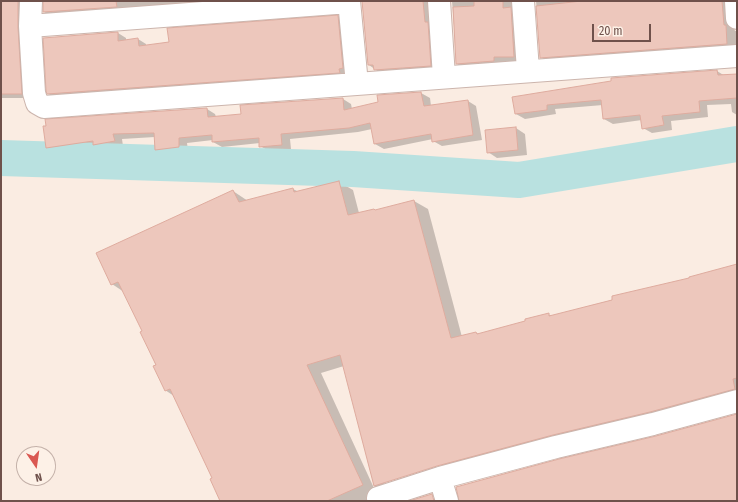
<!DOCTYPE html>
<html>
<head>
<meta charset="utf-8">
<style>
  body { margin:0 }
  #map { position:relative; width:738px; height:502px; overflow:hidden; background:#faece2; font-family:"Fira Sans Condensed",sans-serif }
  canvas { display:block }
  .frame { position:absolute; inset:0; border:2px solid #6f514b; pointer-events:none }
  .north { position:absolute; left:16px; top:446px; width:40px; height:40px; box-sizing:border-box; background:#fdf1e7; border:1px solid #c4b1a9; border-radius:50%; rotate:167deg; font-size:11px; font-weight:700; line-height:16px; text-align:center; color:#6f514b }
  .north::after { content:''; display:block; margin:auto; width:14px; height:18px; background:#da5851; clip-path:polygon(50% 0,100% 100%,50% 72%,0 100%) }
  .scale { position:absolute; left:592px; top:24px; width:59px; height:18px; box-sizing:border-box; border:2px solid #6f514b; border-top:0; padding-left:5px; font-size:12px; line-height:14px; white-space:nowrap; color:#6f514b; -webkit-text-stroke:3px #fdf1e7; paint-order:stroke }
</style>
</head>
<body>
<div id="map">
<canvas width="738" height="502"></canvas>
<div class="frame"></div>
<div class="north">N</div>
<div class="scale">20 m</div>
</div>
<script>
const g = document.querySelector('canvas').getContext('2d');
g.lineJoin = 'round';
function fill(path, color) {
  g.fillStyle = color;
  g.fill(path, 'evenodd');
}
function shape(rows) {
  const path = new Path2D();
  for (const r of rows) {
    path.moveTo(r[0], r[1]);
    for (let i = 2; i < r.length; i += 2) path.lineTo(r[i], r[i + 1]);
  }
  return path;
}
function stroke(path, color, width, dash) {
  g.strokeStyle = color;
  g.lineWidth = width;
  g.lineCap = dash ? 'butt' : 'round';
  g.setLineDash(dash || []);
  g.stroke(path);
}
const shadow = shape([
  [1,1,29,1,30,98,1,98],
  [43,1,257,1,53,17,44,12],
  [363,1,436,1,439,71,383,75,369,65],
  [452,1,520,1,523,61,503,62,503,66,466,69,457,64],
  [536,1,733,1,733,24,735,31,737,31,737,49,550,63,541,57],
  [338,16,346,21,348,77,57,98,48,94,118,33,126,38,126,41,138,39,146,44,146,46],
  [717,71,725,76,737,75,737,115,732,112,731,104,707,105,708,117,671,121,672,130,652,133,643,128,642,120,613,124,604,119,603,105,555,109,556,114,525,119,516,114,513,98],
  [421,93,430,98,431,106,468,101,476,106,482,140,442,146,433,141,433,139,384,149,375,144,372,129,358,132,290,139,291,149,269,151,260,146,260,143,222,147,213,142,213,140,187,143,188,151,165,154,156,149,155,137,122,139,123,146,103,150,97,146,56,152,47,147,207,109,215,114,216,117,242,115,343,99,351,104,352,109],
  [516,128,525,134,527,155,497,158,488,152],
  [339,182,353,190,359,213,377,211,414,201,428,209,462,337,476,333,479,334,526,322,548,314,552,316,690,279,737,265,737,400,388,494,374,486,344,366,321,373,379,499,377,501,221,501,213,478,174,396,165,390,143,331,124,292,112,284,233,191,248,201,293,189,299,192],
  [441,463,442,465,384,484,384,482]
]);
const river = shape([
  [1,158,353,169,519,180,737,144]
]);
const building = shape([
  [1,1,18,1,18,27,22,94,1,94,1,1],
  [43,1,116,1,117,7,43,12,43,1],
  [362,1,423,1,425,22,428,22,431,66,374,70,373,65,368,65,362,1],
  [474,1,503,1,503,8,511,7,514,57,494,57,494,61,456,64,453,7,474,6,474,1],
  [582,1,722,1,724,25,726,25,727,44,540,58,536,6,582,1],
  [338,15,343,68,339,69,340,73,47,94,46,91,43,38,118,32,118,41,138,38,139,46,169,42,167,28,338,15],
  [717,70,718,75,737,74,737,98,699,101,700,112,662,116,664,125,642,129,640,115,603,119,601,100,547,105,547,110,515,114,512,97,611,81,611,78,717,70],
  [421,92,424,106,468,100,473,135,432,142,431,134,374,144,370,123,349,128,281,134,282,145,259,147,259,138,212,142,212,135,179,138,179,147,155,150,154,133,113,134,115,141,93,145,93,141,46,148,43,126,46,126,45,119,207,108,208,117,241,114,240,105,343,98,344,110,378,102,377,95,421,92],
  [516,127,518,150,487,153,485,130,516,127],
  [339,181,348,215,374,209,375,210,414,200,451,338,476,332,477,334,525,321,525,319,549,313,549,316,612,300,612,296,689,278,689,277,737,264,737,378,733,379,735,389,650,412,553,435,437,466,374,486,340,355,307,365,363,485,327,501,220,501,210,479,212,478,170,389,165,391,153,366,156,365,140,332,142,331,118,282,111,285,96,253,233,190,239,202,293,188,294,192,339,181],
  [737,414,737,501,459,501,456,487,559,459,656,436,737,414],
  [432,494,434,501,409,501,432,494]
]);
const minor = shape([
  [31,1,30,26,34,93,37,103,44,107,737,56],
  [349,1,357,84],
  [439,1,444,77],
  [523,1,528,70],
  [736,1,737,18],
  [30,26,349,2],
  [440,478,447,501],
  [378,498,440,478,556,447,653,424,737,401]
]);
fill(shadow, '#0003');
stroke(river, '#b9e1e0', 36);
fill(building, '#edc7bc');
stroke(building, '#deab9e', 1);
stroke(minor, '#ccb5ad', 24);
stroke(minor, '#fff', 22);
</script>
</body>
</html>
